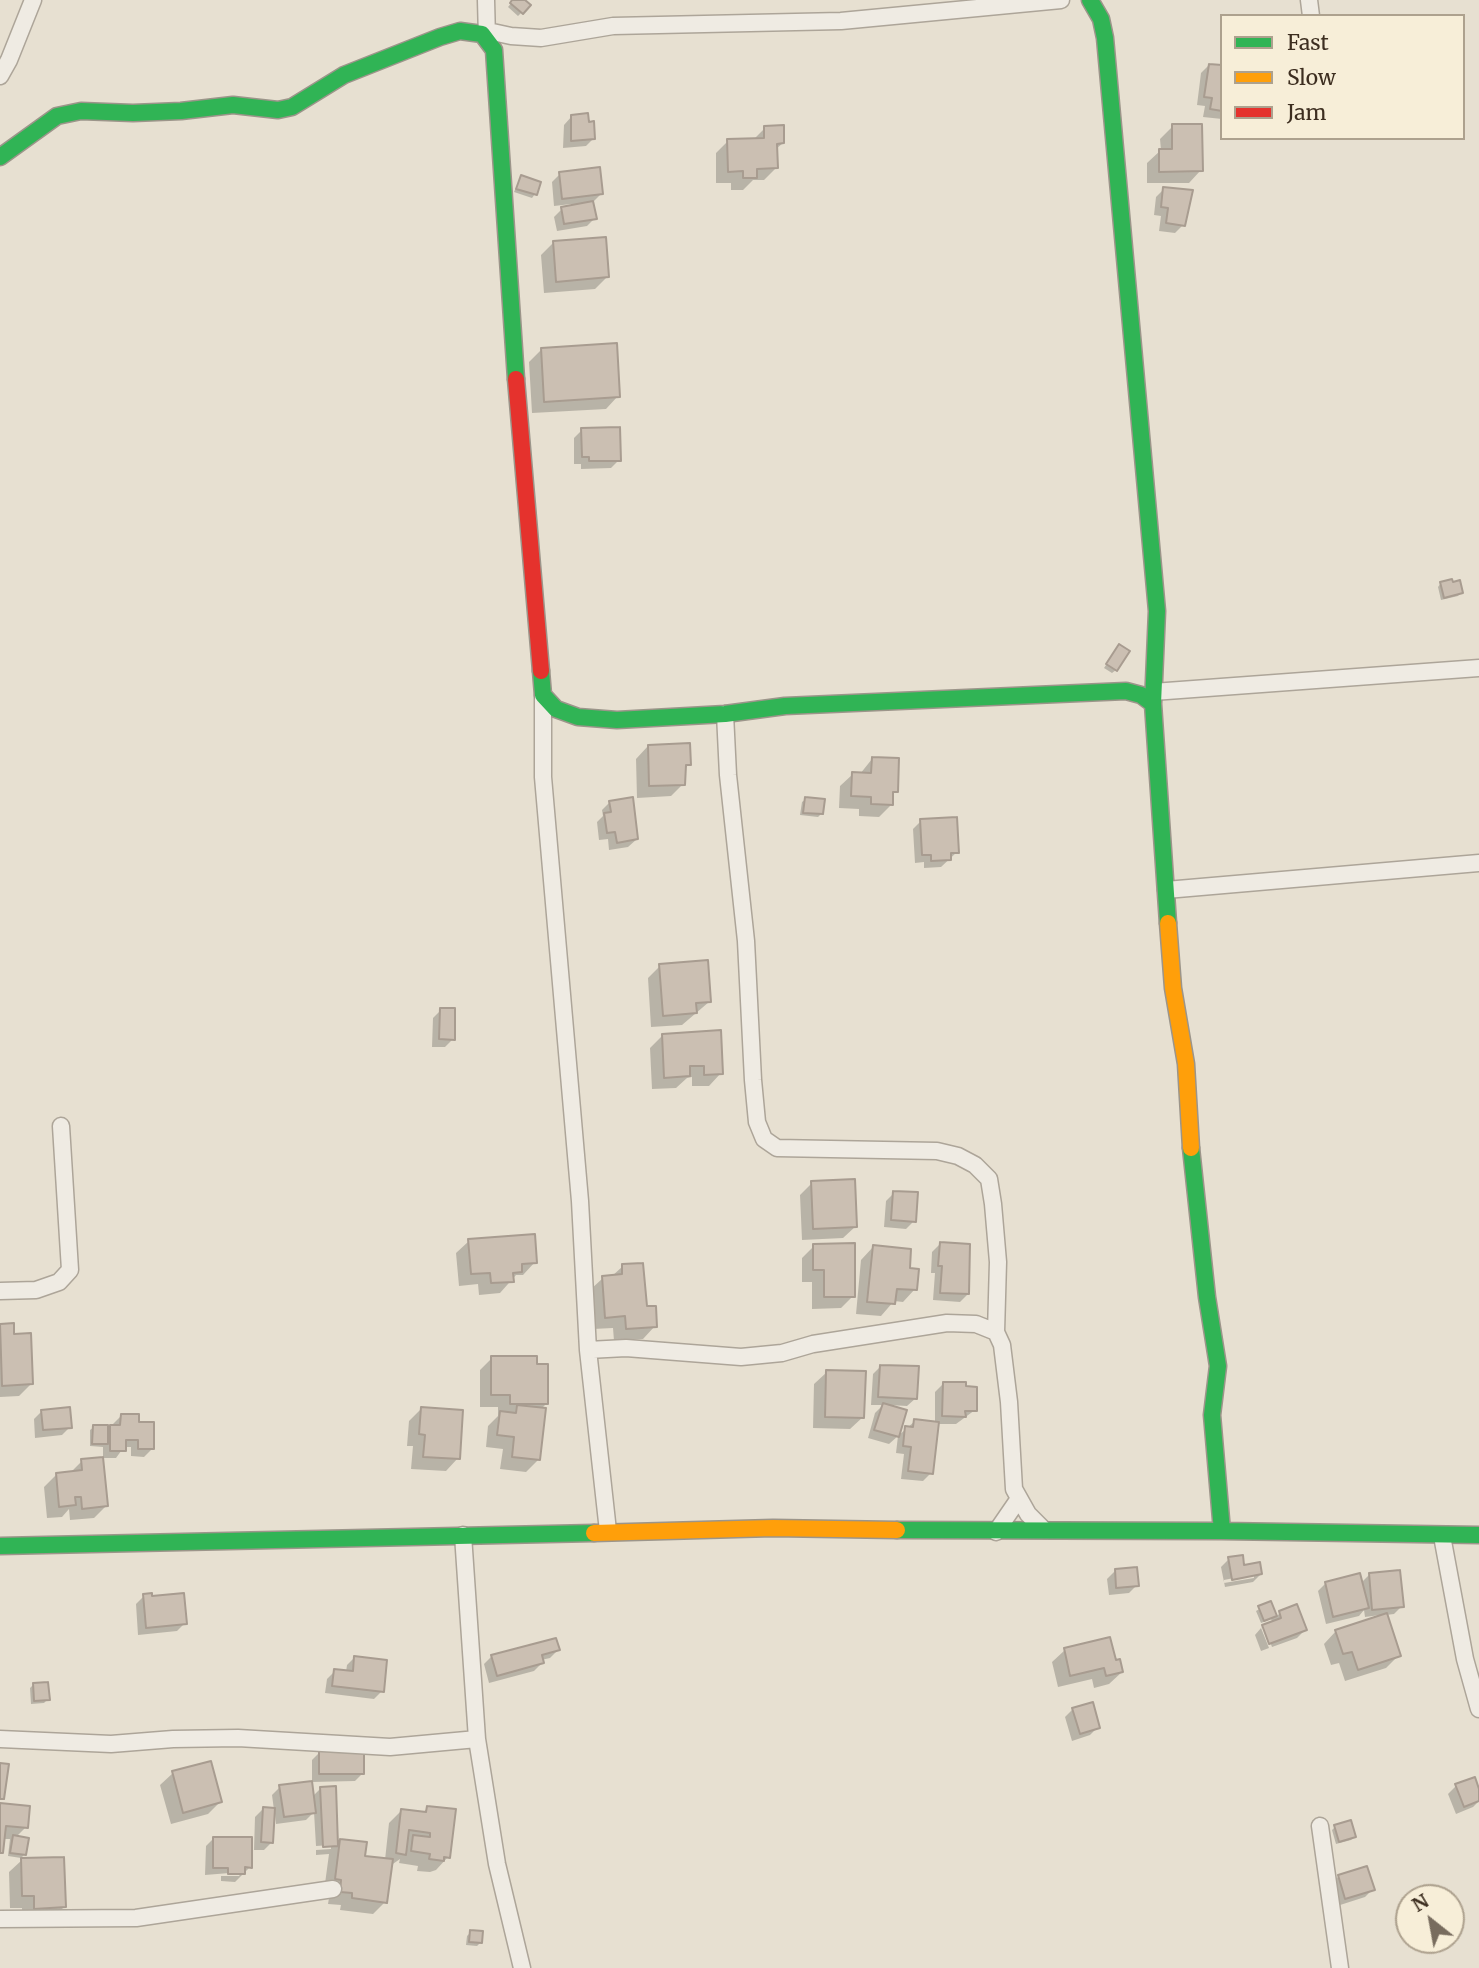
<!DOCTYPE html>
<html>
<head>
<meta charset="utf-8">
<style>
  body { margin:0 }
  #map { position:relative; width:1479px; height:1968px; overflow:hidden; background:#e7e0d1; font-family:Merriweather,serif }
  canvas { display:block }
  .legend { position:absolute; left:1220px; top:14px; width:245px; height:126px; box-sizing:border-box; background:#f7eed8; border:2px solid #ada18e; margin:0; padding:9px 12px; list-style:none; font-size:21px; color:#3d2e20 }
  .legend li { display:flex; align-items:center; gap:14px; height:35px }
  .legend b { width:35px; border:2px solid #ada18e }
  .north { position:absolute; left:1395px; top:1884px; width:70px; height:70px; box-sizing:border-box; background:#f7eed8; border:2px solid #ada18e; border-radius:50%; rotate:329deg; font-size:19px; font-weight:700; line-height:28px; text-align:center; color:#3d2e20 }
  .north::after { content:''; display:block; margin:auto; width:24px; height:32px; background:#786c5e; clip-path:polygon(50% 0,100% 100%,50% 72%,0 100%) }
</style>
</head>
<body>
<div id="map">
<canvas width="1479" height="1968"></canvas>
<ul class="legend">
<li><b style="height:9px;background:#30b455"></b>Fast</li>
<li><b style="height:9px;background:#ff9f0a"></b>Slow</li>
<li><b style="height:9px;background:#e5322d"></b>Jam</li>
</ul>
<div class="north">N</div>
</div>
<script>
const g = document.querySelector('canvas').getContext('2d');
g.lineJoin = 'round';
function fill(path, color) {
  g.fillStyle = color;
  g.fill(path, 'evenodd');
}
function shape(rows) {
  const path = new Path2D();
  for (const r of rows) {
    path.moveTo(r[0], r[1]);
    for (let i = 2; i < r.length; i += 2) path.lineTo(r[i], r[i + 1]);
  }
  return path;
}
function stroke(path, color, width, dash) {
  g.strokeStyle = color;
  g.lineWidth = width;
  g.lineCap = dash ? 'butt' : 'round';
  g.setLineDash(dash || []);
  g.stroke(path);
}
const shadow = shape([
  [514,0,523,0,529,5,518,16,508,7],
  [1209,65,1222,67,1222,119,1203,117,1205,106,1197,105,1201,73],
  [572,116,594,138,586,146,563,148,564,125],
  [1173,126,1201,170,1189,183,1147,183,1147,163,1161,150,1160,139],
  [765,128,783,143,776,149,776,168,764,180,753,180,743,190,731,190,731,183,716,183,716,153,728,141,753,140],
  [560,174,601,194,593,202,595,218,587,226,557,231,554,217,562,209,571,207,571,204,554,206,552,182],
  [521,177,535,194,532,198,514,192],
  [1164,189,1183,225,1175,233,1159,231,1161,216,1154,215,1156,197],
  [553,243,608,276,595,289,544,293,541,255],
  [541,350,618,396,606,409,532,413,529,362],
  [582,430,619,460,611,468,581,469,581,464,574,464,574,438],
  [1441,583,1461,592,1458,596,1441,600,1438,587],
  [1116,650,1116,670,1112,673,1104,668],
  [648,746,689,764,684,770,683,784,671,796,637,798,636,759],
  [872,759,896,791,891,796,891,805,879,817,859,816,859,809,839,808,840,786,853,774,860,774],
  [806,799,821,814,818,817,800,815,802,802],
  [610,802,637,839,628,847,609,850,608,839,599,840,597,822,603,816,602,810],
  [921,821,957,852,941,867,924,868,924,862,915,863,913,829],
  [660,966,709,1002,682,1025,651,1027,648,978],
  [441,1010,453,1039,445,1047,432,1047,433,1018],
  [663,1035,721,1073,709,1086,692,1086,692,1077,687,1078,676,1088,652,1089,650,1048],
  [812,1183,856,1226,843,1238,802,1240,800,1195],
  [894,1193,914,1221,906,1229,884,1227,886,1201],
  [469,1241,535,1262,523,1275,516,1275,500,1293,479,1295,478,1284,459,1286,456,1253],
  [940,1244,968,1294,960,1302,933,1300,935,1273,931,1273,932,1252],
  [814,1246,853,1296,841,1308,812,1309,812,1282,802,1282,802,1258],
  [873,1247,908,1269,915,1289,903,1302,894,1301,881,1316,856,1314,861,1260],
  [623,1266,655,1326,643,1339,614,1341,613,1328,593,1329,590,1290,603,1278,611,1277],
  [12,1325,13,1336,31,1384,19,1396,0,1397,0,1326],
  [492,1358,547,1403,541,1409,539,1459,526,1472,500,1469,503,1449,486,1447,488,1426,498,1416,498,1407,480,1407,480,1370],
  [881,1366,916,1398,907,1406,889,1405,898,1436,915,1421,935,1424,935,1392,943,1384,975,1410,956,1424,937,1424,931,1473,923,1481,901,1479,904,1454,896,1453,898,1436,889,1444,868,1438,875,1413,883,1405,871,1405,873,1374],
  [827,1372,863,1417,850,1429,813,1428,814,1384],
  [421,1409,458,1458,446,1471,411,1469,413,1446,407,1446,409,1421],
  [42,1411,70,1427,62,1435,35,1438,34,1419],
  [121,1416,137,1424,152,1449,144,1457,131,1456,131,1447,124,1447,116,1458,103,1458,103,1447,90,1446,90,1430,94,1427,107,1431,113,1427,113,1424],
  [82,1461,106,1506,94,1518,70,1520,69,1509,62,1517,47,1518,44,1487,57,1474,70,1473],
  [1229,1559,1243,1567,1261,1574,1253,1582,1225,1587,1221,1567],
  [1254,1574,1254,1578,1224,1583,1224,1580],
  [1115,1571,1137,1585,1129,1593,1109,1595,1107,1579],
  [1369,1575,1402,1606,1394,1614,1386,1615,1399,1655,1386,1668,1345,1681,1339,1663,1331,1665,1324,1644,1336,1631,1380,1615,1365,1617,1364,1610,1359,1616,1326,1624,1318,1591,1326,1583,1361,1583],
  [144,1596,185,1623,177,1631,138,1635,136,1604],
  [1270,1603,1276,1617,1280,1613,1305,1630,1297,1638,1272,1647,1265,1628,1261,1628,1273,1623,1271,1619,1261,1623,1256,1611],
  [1261,1628,1269,1648,1261,1651,1255,1635],
  [558,1650,550,1658,541,1660,542,1663,534,1671,489,1683,484,1664,492,1656],
  [1065,1650,1114,1662,1122,1672,1109,1684,1094,1688,1092,1679,1058,1687,1052,1662],
  [355,1657,382,1691,374,1699,325,1693,327,1679,335,1671,346,1672,347,1665],
  [33,1685,48,1699,44,1703,31,1704,30,1688],
  [1073,1709,1098,1727,1090,1735,1072,1741,1065,1717],
  [320,1752,363,1773,355,1781,312,1782,312,1760],
  [173,1773,220,1802,208,1814,171,1824,160,1785],
  [1456,1786,1479,1794,1479,1801,1473,1807,1456,1814,1448,1794],
  [280,1787,312,1797,321,1788,337,1845,341,1840,363,1857,385,1860,389,1823,401,1811,422,1813,428,1808,448,1857,436,1870,430,1872,417,1871,418,1866,399,1863,400,1859,390,1866,385,1902,373,1914,340,1910,341,1905,328,1904,330,1892,324,1891,329,1854,316,1855,316,1850,331,1849,331,1845,316,1846,314,1812,306,1820,276,1824,275,1814,273,1814,272,1842,264,1850,254,1850,255,1817,263,1809,274,1810,272,1795],
  [0,1805,26,1827,16,1837,25,1854,21,1858,8,1856,10,1839,3,1839,0,1854],
  [1335,1827,1354,1837,1351,1840,1336,1844,1332,1830],
  [214,1838,250,1867,235,1882,221,1881,221,1876,239,1876,242,1872,205,1875,206,1846],
  [22,1860,64,1907,52,1919,22,1920,22,1908,10,1908,9,1872],
  [1339,1876,1373,1889,1365,1897,1337,1906,1331,1884],
  [471,1932,480,1943,477,1946,466,1945,467,1936]
]);
const building = shape([
  [512,0,525,0,531,5,523,14,510,3,512,0],
  [1209,64,1222,65,1222,111,1210,109,1212,98,1204,97,1209,64],
  [588,113,589,122,594,121,595,139,571,141,571,115,588,113],
  [1172,124,1202,124,1203,171,1159,172,1159,149,1172,149,1172,124],
  [784,125,784,143,777,144,778,168,757,169,757,178,743,178,743,171,728,172,727,139,764,138,764,126,784,125],
  [600,167,603,194,562,199,559,172,600,167],
  [521,175,541,182,537,195,516,189,521,175],
  [1163,187,1193,190,1185,226,1166,223,1168,208,1161,207,1163,187],
  [593,201,597,219,564,224,561,207,593,201],
  [606,237,609,277,556,282,553,241,606,237],
  [617,343,620,397,544,402,541,348,617,343],
  [620,427,621,461,589,461,589,457,582,457,581,428,620,427],
  [1452,579,1453,582,1460,580,1463,593,1444,598,1440,582,1452,579],
  [1119,644,1130,651,1117,671,1106,664,1119,644],
  [690,743,691,765,686,765,685,785,649,786,648,745,690,743],
  [872,757,899,758,898,792,893,792,893,805,871,804,871,797,851,796,852,772,871,773,872,757],
  [633,797,638,839,617,843,615,832,607,833,604,813,611,812,609,801,633,797],
  [805,797,825,799,823,814,803,813,805,797],
  [957,817,959,853,951,853,951,860,931,861,931,855,922,855,920,819,957,817],
  [708,960,711,1002,696,1003,697,1013,663,1016,659,964,708,960],
  [440,1008,455,1008,455,1040,439,1039,440,1008],
  [721,1030,723,1074,704,1075,704,1066,690,1066,690,1076,664,1078,662,1034,721,1030],
  [855,1179,857,1227,813,1229,811,1181,855,1179],
  [893,1191,918,1192,916,1222,891,1220,893,1191],
  [535,1234,537,1263,522,1264,522,1272,513,1273,514,1282,491,1283,490,1273,471,1274,468,1239,535,1234],
  [940,1242,970,1244,969,1294,940,1293,942,1266,938,1266,940,1242],
  [855,1243,855,1297,824,1297,824,1270,813,1270,813,1244,855,1243],
  [873,1245,911,1249,910,1268,919,1269,917,1290,897,1289,895,1304,867,1302,873,1245],
  [643,1263,647,1306,656,1306,657,1327,626,1329,625,1316,605,1318,602,1276,622,1274,622,1264,643,1263],
  [14,1323,14,1334,31,1333,33,1384,2,1386,0,1324,14,1323],
  [491,1356,537,1356,537,1364,548,1364,548,1404,510,1404,510,1395,491,1395,491,1356],
  [880,1365,919,1366,917,1399,878,1397,880,1365],
  [826,1370,866,1371,864,1418,825,1417,826,1370],
  [943,1382,966,1382,966,1386,977,1387,977,1411,965,1411,966,1417,942,1416,943,1382],
  [883,1403,907,1410,899,1437,874,1430,883,1403],
  [517,1405,546,1408,540,1460,512,1457,514,1437,497,1435,500,1411,516,1413,517,1405],
  [70,1407,72,1428,43,1430,41,1410,70,1407],
  [421,1407,463,1410,460,1459,423,1457,425,1435,419,1434,421,1407],
  [121,1414,139,1414,139,1422,154,1422,154,1449,138,1449,138,1440,126,1440,126,1451,110,1451,110,1425,120,1425,121,1414],
  [914,1419,939,1422,933,1474,908,1471,911,1447,903,1446,905,1426,913,1427,914,1419],
  [93,1425,108,1425,108,1444,92,1444,93,1425],
  [103,1457,108,1506,82,1509,81,1497,75,1497,76,1505,59,1507,56,1473,82,1470,81,1459,103,1457],
  [1243,1555,1244,1565,1260,1562,1262,1574,1232,1580,1228,1557,1243,1555],
  [1137,1567,1139,1586,1116,1588,1115,1569,1137,1567],
  [1400,1570,1404,1607,1372,1610,1369,1573,1400,1570],
  [1360,1573,1369,1608,1333,1617,1325,1582,1360,1573],
  [152,1593,152,1596,184,1593,187,1624,146,1628,143,1594,152,1593],
  [1271,1601,1277,1616,1264,1621,1258,1606,1271,1601],
  [1297,1604,1307,1630,1269,1644,1262,1625,1281,1618,1279,1611,1297,1604],
  [1387,1613,1401,1656,1358,1670,1352,1652,1343,1654,1335,1630,1387,1613],
  [1110,1637,1116,1660,1120,1659,1123,1672,1106,1676,1104,1668,1070,1676,1064,1648,1110,1637],
  [556,1638,560,1650,542,1655,544,1663,497,1676,491,1655,556,1638],
  [354,1656,387,1660,384,1692,332,1686,334,1669,353,1671,354,1656],
  [48,1682,50,1700,34,1701,33,1683,48,1682],
  [1093,1702,1100,1728,1080,1734,1072,1708,1093,1702],
  [364,1749,364,1774,319,1774,319,1750,364,1749],
  [211,1761,222,1802,183,1813,172,1771,211,1761],
  [0,1763,9,1764,4,1799,0,1799,0,1763],
  [1475,1777,1479,1789,1479,1801,1464,1807,1455,1784,1475,1777],
  [312,1781,316,1813,284,1817,279,1785,312,1781],
  [336,1786,338,1846,323,1847,320,1787,336,1786],
  [0,1803,30,1806,28,1828,6,1826,3,1853,0,1853,0,1803],
  [427,1806,456,1809,450,1858,444,1857,444,1861,429,1859,430,1854,411,1851,413,1835,430,1837,430,1833,409,1830,406,1855,396,1853,401,1809,426,1812,427,1806],
  [263,1807,275,1808,273,1843,261,1842,263,1807],
  [1351,1820,1356,1837,1339,1842,1334,1825,1351,1820],
  [13,1835,29,1838,26,1855,10,1853,13,1835],
  [213,1837,252,1837,252,1868,245,1867,245,1874,228,1874,228,1868,213,1868,213,1837],
  [340,1839,367,1842,365,1856,393,1859,387,1903,352,1898,352,1893,340,1892,341,1880,335,1879,340,1839],
  [64,1857,66,1907,34,1909,34,1896,22,1896,21,1858,64,1857],
  [1367,1866,1375,1890,1345,1899,1338,1875,1367,1866],
  [470,1930,483,1931,482,1943,469,1942,470,1930]
]);
const street = shape([
  [486,0,487,38],
  [1309,0,1311,16],
  [488,31,511,36,541,38,613,26,841,21,1061,0],
  [0,76,9,60,33,0],
  [1153,692,1479,668],
  [543,695,543,777,580,1201,588,1350,608,1531],
  [725,714,728,775,746,941,753,1080,757,1122,764,1139,777,1148,937,1151,958,1156,975,1165,989,1179,993,1204,998,1262,996,1332],
  [1166,890,1479,863],
  [0,1291,36,1290,59,1282,70,1270,61,1126],
  [588,1350,626,1348,741,1357,782,1353,813,1344,947,1323,976,1324,996,1332,1002,1345,1009,1402,1014,1489,1028,1514,1044,1530],
  [996,1532,1018,1500],
  [463,1535,477,1739,497,1864,522,1968],
  [1442,1536,1465,1659,1479,1709],
  [0,1739,111,1744,173,1739,238,1738,390,1747,477,1739],
  [1320,1826,1340,1968],
  [0,1919,136,1918,333,1889]
]);
const fast = shape([
  [1090,0,1101,19,1105,38,1157,611,1153,704,1168,923],
  [0,157,57,116,81,111,133,113,181,111,233,105,278,110,292,107,344,75,440,37,460,31,482,34,494,50,516,379],
  [541,671,543,695,556,709,578,717,617,720,725,714,785,706,1126,691,1141,695,1153,704],
  [1191,1148,1207,1297,1218,1366,1212,1415,1222,1531],
  [897,1530,1222,1531,1479,1535],
  [0,1546,594,1533]
]);
const slow = shape([
  [1168,923,1173,988,1186,1064,1191,1148],
  [594,1533,773,1528,897,1530]
]);
const jam = shape([
  [516,379,541,671]
]);
fill(shadow, '#0003');
fill(building, '#cbbfb2');
stroke(building, '#a89c90', 2);
stroke(street, '#ada599', 19);
stroke(fast, '#9c958a', 19);
stroke(slow, '#9c958a', 19);
stroke(jam, '#9c958a', 19);
stroke(street, '#efebe3', 16);
stroke(fast, '#30b455', 16);
stroke(slow, '#ff9f0a', 16);
stroke(jam, '#e5322d', 16);
</script>
</body>
</html>
